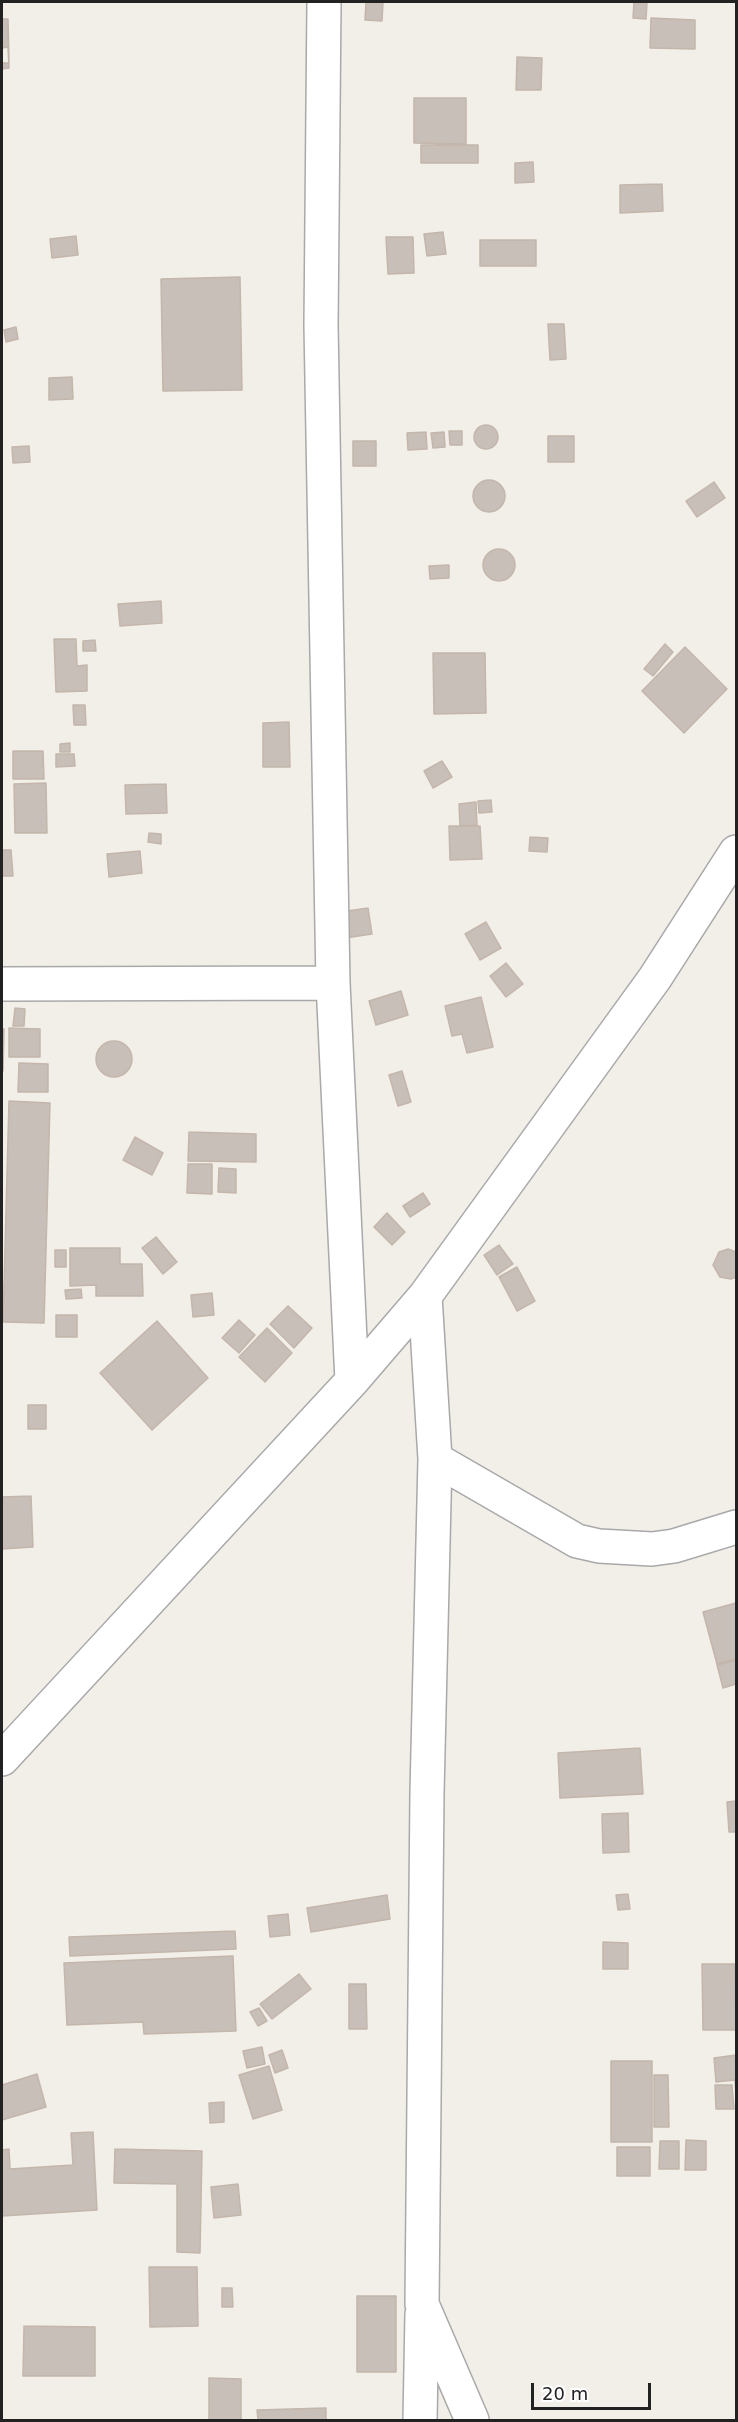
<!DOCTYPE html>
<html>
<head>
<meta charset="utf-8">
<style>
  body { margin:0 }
  #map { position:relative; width:738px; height:2422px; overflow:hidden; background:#f2efe9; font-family:"DejaVu Sans",sans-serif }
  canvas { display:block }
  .frame { position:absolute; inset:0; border:3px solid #222; pointer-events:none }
  .scale { position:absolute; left:531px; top:2383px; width:120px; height:27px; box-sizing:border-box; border:3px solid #222; border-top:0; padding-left:8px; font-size:18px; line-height:21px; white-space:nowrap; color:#222; -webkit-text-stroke:4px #fff; paint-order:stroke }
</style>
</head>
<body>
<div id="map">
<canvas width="738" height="2422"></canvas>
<div class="frame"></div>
<div class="scale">20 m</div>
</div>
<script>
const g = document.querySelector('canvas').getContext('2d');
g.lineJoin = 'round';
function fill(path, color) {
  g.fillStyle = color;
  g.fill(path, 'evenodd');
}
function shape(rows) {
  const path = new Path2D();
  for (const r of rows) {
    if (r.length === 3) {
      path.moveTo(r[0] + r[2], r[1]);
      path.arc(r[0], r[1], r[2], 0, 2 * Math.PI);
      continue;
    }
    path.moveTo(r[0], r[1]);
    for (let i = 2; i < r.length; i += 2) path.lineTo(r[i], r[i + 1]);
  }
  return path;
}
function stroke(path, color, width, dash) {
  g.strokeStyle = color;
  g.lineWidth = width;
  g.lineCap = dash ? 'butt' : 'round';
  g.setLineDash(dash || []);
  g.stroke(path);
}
const building = shape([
  [366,2,383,2,382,21,365,20,366,2],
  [634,2,647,2,646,19,633,18,634,2],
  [651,18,695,20,695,49,650,48,651,18],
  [2,19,8,19,9,63,2,63,2,19],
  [8,47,9,68,2,69,2,48,8,47],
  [517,57,542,58,541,90,516,90,517,57],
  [414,98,466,98,466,144,414,143,414,98],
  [421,145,478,145,478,163,421,163,421,145],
  [533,162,534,182,515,183,515,163,533,162],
  [662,184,663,211,620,213,620,185,662,184],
  [443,232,446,254,427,256,424,234,443,232],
  [76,236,78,255,52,258,50,239,76,236],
  [386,237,413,237,414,273,388,274,386,237],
  [480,240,536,240,536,266,480,266,480,240],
  [240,277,242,390,163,391,161,279,240,277],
  [548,324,564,324,566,359,550,360,548,324],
  [16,327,18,339,6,342,4,330,16,327],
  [72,377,73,399,49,400,49,378,72,377],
  [486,437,12],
  [449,431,462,431,462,445,450,445,449,431],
  [426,432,427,449,408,450,407,433,426,432],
  [444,432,445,447,433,448,431,433,444,432],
  [548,436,574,436,574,462,548,462,548,436],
  [353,441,376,441,376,466,353,466,353,441],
  [29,446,30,462,13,463,12,447,29,446],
  [489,496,16],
  [714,482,725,498,697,517,686,501,714,482],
  [499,565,16],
  [449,565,449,578,430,579,429,566,449,565],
  [161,601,162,623,120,626,118,604,161,601],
  [54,639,76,639,77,666,87,665,87,691,56,692,54,639],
  [95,640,96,651,83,651,83,641,95,640],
  [665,644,673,652,653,676,644,669,665,644],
  [685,647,727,689,684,733,642,691,685,647],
  [433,653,485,653,486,713,434,714,433,653],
  [73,705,85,705,86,725,74,725,73,705],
  [289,722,290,767,263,767,263,723,289,722],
  [70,743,70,752,60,752,60,744,70,743],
  [13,751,43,751,44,779,13,779,13,751],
  [56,754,74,754,75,766,56,767,56,754],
  [442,761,452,777,433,788,424,771,442,761],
  [46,783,47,833,15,833,14,784,46,783],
  [166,784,167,813,126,814,125,785,166,784],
  [491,800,492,812,479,813,478,801,491,800],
  [476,802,477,825,460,826,459,804,476,802],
  [449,826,480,826,482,859,450,860,449,826],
  [149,833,161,834,161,844,148,842,149,833],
  [530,837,548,838,547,852,529,851,530,837],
  [2,850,11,850,13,876,2,876,2,850],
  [140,851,142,873,109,877,107,854,140,851],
  [368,908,372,934,345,938,341,912,368,908],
  [486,922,501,948,480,960,465,934,486,922],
  [506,963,523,984,506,997,490,976,506,963],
  [401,991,408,1015,376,1025,369,1001,401,991],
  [481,997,493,1047,467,1053,462,1034,452,1036,445,1006,481,997],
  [15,1008,25,1009,24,1026,13,1026,15,1008],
  [9,1028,40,1029,40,1057,9,1057,9,1028],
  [2,1029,4,1029,3,1071,2,1071,2,1029],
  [114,1059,18],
  [19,1063,48,1064,48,1092,18,1092,19,1063],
  [402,1071,411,1102,398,1106,389,1075,402,1071],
  [9,1101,50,1103,44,1323,3,1322,9,1101],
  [189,1132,256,1134,256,1162,188,1161,189,1132],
  [135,1137,163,1153,152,1175,123,1160,135,1137],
  [188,1164,212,1164,212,1194,187,1193,188,1164],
  [219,1168,236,1169,236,1193,218,1192,219,1168],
  [423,1193,430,1204,410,1217,403,1206,423,1193],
  [387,1213,405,1232,392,1245,374,1227,387,1213],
  [156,1237,177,1262,163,1274,142,1248,156,1237],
  [499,1245,513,1264,497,1275,484,1255,499,1245],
  [70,1248,120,1248,120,1264,142,1264,143,1296,96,1296,96,1285,70,1286,70,1248],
  [728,1249,736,1252,736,1277,731,1279,720,1277,713,1265,719,1252,728,1249],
  [55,1250,66,1250,66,1267,55,1267,55,1250],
  [517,1267,535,1301,517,1311,499,1277,517,1267],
  [81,1289,82,1298,66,1299,65,1290,81,1289],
  [212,1293,214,1315,193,1317,191,1295,212,1293],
  [288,1306,312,1328,294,1348,270,1324,288,1306],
  [56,1315,77,1315,77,1337,56,1337,56,1315],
  [239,1320,255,1335,239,1353,222,1338,239,1320],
  [157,1321,208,1378,152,1430,100,1373,157,1321],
  [267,1328,292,1353,265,1382,239,1357,267,1328],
  [28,1405,46,1405,46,1429,28,1429,28,1405],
  [31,1496,33,1547,2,1549,2,1497,31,1496],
  [736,1603,736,1659,717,1664,703,1612,736,1603],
  [736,1660,736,1684,723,1688,717,1665,736,1660],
  [640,1748,643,1794,560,1798,558,1753,640,1748],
  [736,1801,736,1832,729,1832,727,1802,736,1801],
  [628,1813,629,1852,603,1853,602,1814,628,1813],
  [628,1894,630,1909,618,1910,616,1895,628,1894],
  [387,1895,390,1919,311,1932,307,1908,387,1895],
  [288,1914,290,1935,270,1937,268,1916,288,1914],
  [235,1931,236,1949,70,1956,69,1937,235,1931],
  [603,1942,628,1943,628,1969,603,1969,603,1942],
  [233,1956,236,2031,144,2034,143,2022,67,2025,64,1963,233,1956],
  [702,1964,735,1964,736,2030,703,2030,702,1964],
  [299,1974,311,1989,272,2019,260,2004,299,1974],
  [349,1984,366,1984,367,2029,349,2029,349,1984],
  [259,2008,267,2021,258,2026,250,2012,259,2008],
  [262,2047,265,2064,247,2068,243,2051,262,2047],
  [282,2050,288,2068,275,2073,269,2055,282,2050],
  [736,2055,736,2097,735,2080,716,2082,714,2058,736,2055],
  [611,2061,652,2061,652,2142,611,2142,611,2061],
  [269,2066,282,2110,253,2119,239,2075,269,2066],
  [37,2074,46,2107,2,2120,2,2085,37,2074],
  [654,2075,668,2075,669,2127,654,2127,654,2075],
  [715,2085,732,2085,734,2109,716,2109,715,2085],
  [224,2102,224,2122,210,2123,209,2103,224,2102],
  [93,2132,97,2210,2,2216,2,2150,9,2149,10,2169,73,2165,71,2133,93,2132],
  [686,2140,706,2141,706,2170,685,2170,686,2140],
  [660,2141,679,2141,679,2169,659,2169,660,2141],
  [617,2147,650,2147,650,2176,617,2176,617,2147],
  [115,2149,202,2151,200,2253,177,2252,177,2184,114,2183,115,2149],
  [238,2184,241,2215,214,2218,211,2187,238,2184],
  [149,2267,197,2267,198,2326,150,2327,149,2267],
  [222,2288,232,2288,233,2307,222,2307,222,2288],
  [357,2296,396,2296,396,2372,357,2372,357,2296],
  [24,2326,95,2327,95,2376,23,2376,24,2326],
  [209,2378,241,2379,241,2420,209,2420,209,2378],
  [326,2408,326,2420,258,2420,257,2410,326,2408]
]);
const minor = shape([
  [324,2,321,325,333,983,352,1381],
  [2,984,333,983],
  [425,1296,435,1459,427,1793,422,2304,472,2420],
  [435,1459,577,1541,599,1546,652,1549,674,1546,736,1527],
  [2,1759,352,1381,425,1296,655,978,736,852],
  [420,2420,422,2314]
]);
fill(building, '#c7bfb8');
stroke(building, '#c4b6ab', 1.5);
stroke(minor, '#a9a9a9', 36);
stroke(minor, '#fff', 33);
</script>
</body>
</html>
